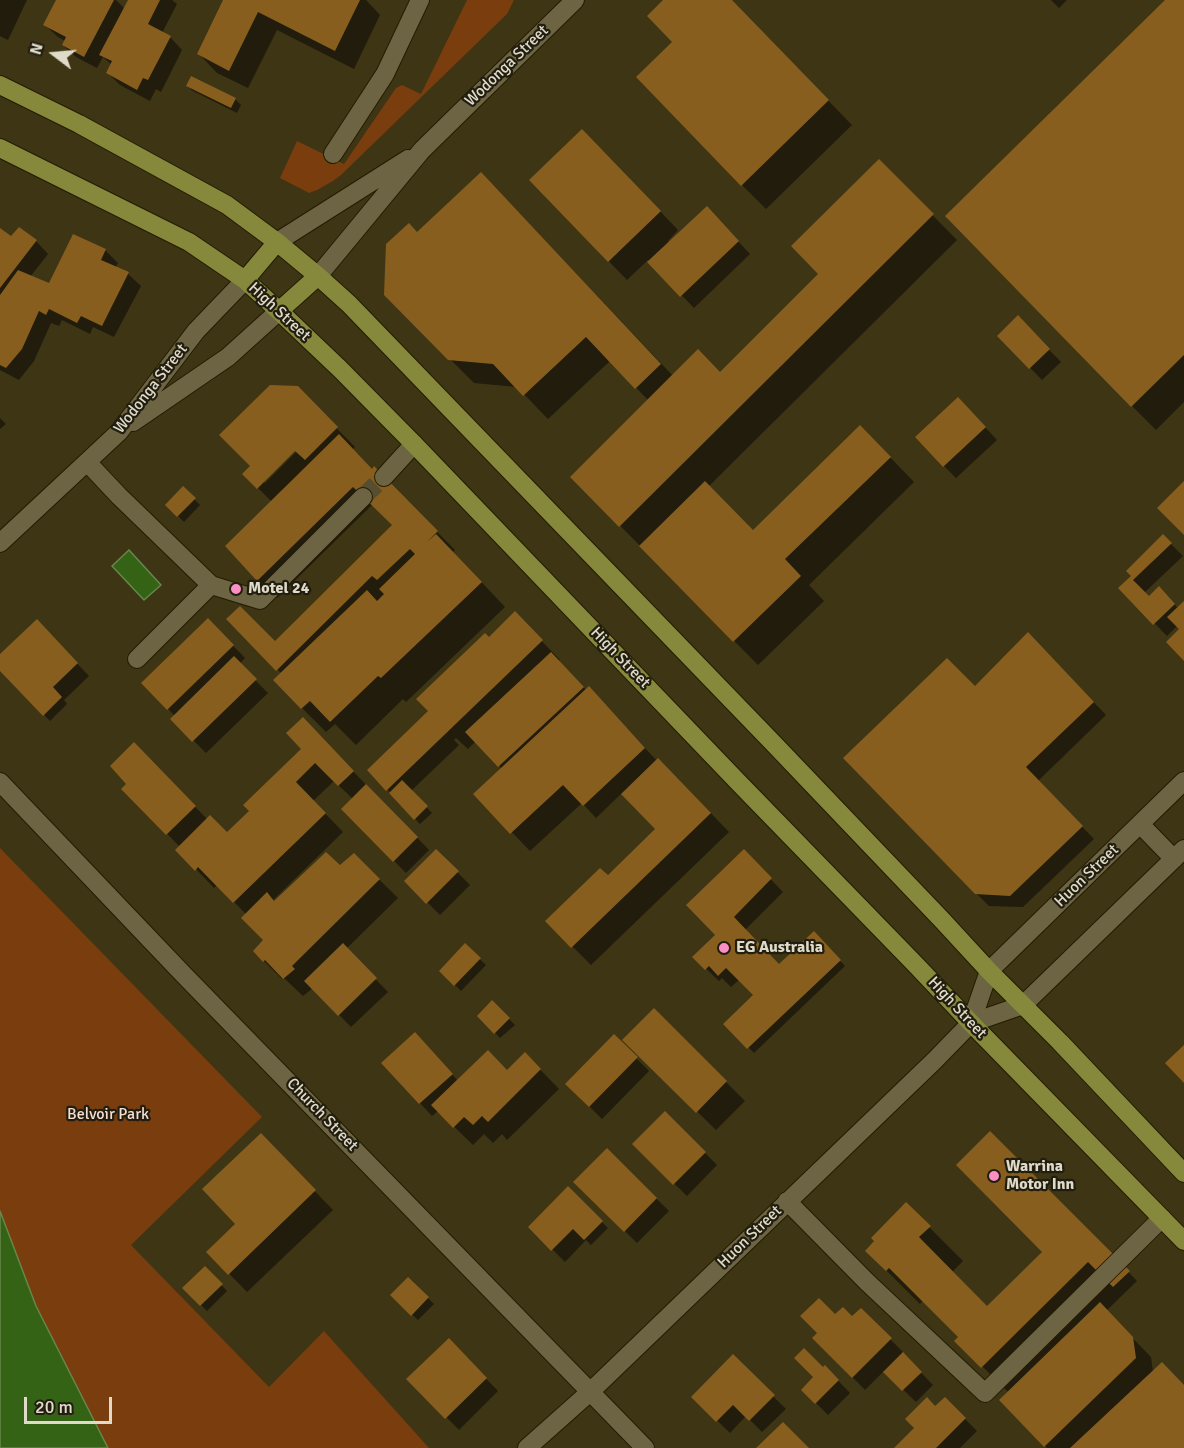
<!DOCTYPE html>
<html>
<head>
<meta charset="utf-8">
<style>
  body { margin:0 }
  #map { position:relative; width:1184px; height:1448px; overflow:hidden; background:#3e3515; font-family:Signika,sans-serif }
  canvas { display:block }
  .north { position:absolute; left:24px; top:24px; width:60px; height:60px; -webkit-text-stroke:4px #211d0f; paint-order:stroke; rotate:286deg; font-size:16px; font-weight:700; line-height:24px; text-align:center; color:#e0dbc9 }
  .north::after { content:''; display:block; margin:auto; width:21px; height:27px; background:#e0dbc9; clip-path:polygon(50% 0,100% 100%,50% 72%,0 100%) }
  .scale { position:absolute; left:24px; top:1397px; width:88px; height:27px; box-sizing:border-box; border:3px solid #e0dbc9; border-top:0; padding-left:8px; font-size:18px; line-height:21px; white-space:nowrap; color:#e0dbc9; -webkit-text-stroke:4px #211d0f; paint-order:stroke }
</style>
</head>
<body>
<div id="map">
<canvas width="1184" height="1448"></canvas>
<div class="north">N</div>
<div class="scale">20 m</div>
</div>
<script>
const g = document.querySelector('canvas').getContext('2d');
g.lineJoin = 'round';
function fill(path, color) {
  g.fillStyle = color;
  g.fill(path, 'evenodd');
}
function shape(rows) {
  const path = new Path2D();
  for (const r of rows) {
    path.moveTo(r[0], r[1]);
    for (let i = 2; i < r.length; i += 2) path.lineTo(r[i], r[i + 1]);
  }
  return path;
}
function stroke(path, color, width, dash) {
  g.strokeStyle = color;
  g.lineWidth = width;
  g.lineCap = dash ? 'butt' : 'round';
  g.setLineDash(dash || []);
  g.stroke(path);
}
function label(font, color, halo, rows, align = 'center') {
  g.font = font + ' Signika,sans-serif';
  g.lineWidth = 4.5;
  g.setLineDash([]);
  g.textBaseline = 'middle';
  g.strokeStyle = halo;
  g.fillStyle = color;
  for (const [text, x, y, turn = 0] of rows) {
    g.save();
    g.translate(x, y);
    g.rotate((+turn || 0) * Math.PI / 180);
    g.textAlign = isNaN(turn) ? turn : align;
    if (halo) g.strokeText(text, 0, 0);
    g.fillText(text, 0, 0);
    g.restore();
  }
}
const green = shape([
  [467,0,514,0,507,14,341,175,333,181,317,190,309,193,280,178,297,141,344,164,396,88,402,85,421,94],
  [0,848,262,1117,131,1245,269,1387,324,1331,429,1448,0,1448]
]);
const water = shape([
  [129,550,161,585,144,600,112,566,129,550],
  [0,1211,36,1306,108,1448,0,1448,0,1211]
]);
const shadow = shape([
  [0,0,27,0,8,40,0,36],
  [58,0,116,0,125,9,130,0,172,0,177,4,162,33,170,37,182,50,161,92,156,89,150,101,120,85,108,73,112,65,103,57,97,68,76,57,63,45,65,41,58,37,45,25],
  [223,0,366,0,380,15,354,69,277,30,248,88,217,73,199,54,224,1],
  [665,0,730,0,852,125,766,209,742,185,674,42],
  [1051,0,1067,0,1059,8],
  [1167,0,1184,0,1184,402,1156,430,1132,406],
  [187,86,235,99,241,105,237,113,193,91],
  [601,149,678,230,668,241,670,243,719,221,750,254,694,308,648,260,627,280,531,181],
  [879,161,957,240,708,487,753,532,885,452,914,482,809,585,824,601,758,665,572,477,648,400,610,361,548,419,517,387,474,383,385,294,418,234,505,198,673,376,720,374,820,274],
  [0,230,12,238,36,241,48,254,30,277,50,285,73,236,105,250,118,263,115,268,128,274,141,286,114,337,93,327,90,334,62,320,59,326,51,323,34,361,19,380,0,370],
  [1018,318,1061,362,1042,380,999,336],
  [297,388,355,447,352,450,372,470,374,468,455,550,453,552,505,607,406,702,403,699,356,745,335,724,326,732,302,708,282,674,228,620,275,643,394,525,373,504,277,598,227,546,272,502,244,474,252,466],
  [299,445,301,447,265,483,263,481],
  [970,411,997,440,956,478,944,466],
  [0,418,6,424,0,429],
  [183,488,200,505,184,522,167,505],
  [1163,536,1183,556,1144,593,1149,598,1159,589,1178,608,1184,603,1184,658,1181,629,1177,626,1167,636,1120,588,1133,576],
  [208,620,245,658,239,664,268,693,206,753,172,719,175,716,143,683],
  [533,632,560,660,558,661,587,691,607,707,657,761,677,778,729,832,591,965,547,921,608,877,657,829,622,793,596,818,582,803,530,851,475,794,502,769,476,741,468,749,456,738,454,740,459,745,411,791,432,813,420,824,369,770,430,711,489,638],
  [49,634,89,676,64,700,67,704,50,721,0,669,0,656],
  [1040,646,1106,715,1038,781,1094,839,1023,907,989,906,976,893],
  [321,738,429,850,406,873,343,809,353,799,334,781,313,801,343,832,273,900,275,903,340,867,354,855,398,898,346,949,388,992,351,1027,313,988,303,996,284,978,282,979,264,961,265,940,247,915,217,885,214,888,196,869,180,847,123,789,163,774,208,820,227,834],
  [436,851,470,885,440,915,406,881],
  [743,851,783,892,745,930,779,966,814,933,845,966,754,1053,726,1024,755,995,740,979,731,987,722,978,719,981,694,957,717,935],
  [465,945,486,965,461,991,441,971],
  [492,1002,515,1025,500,1038,479,1016],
  [654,1010,745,1101,716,1130,624,1040],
  [614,1036,649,1071,602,1119,567,1084],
  [427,1046,458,1081,507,1072,525,1054,559,1089,507,1140,502,1134,493,1143,484,1134,473,1145,438,1111,432,1116,383,1063],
  [665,1113,717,1165,687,1196,634,1144],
  [607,1150,669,1211,637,1243,575,1182],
  [279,1154,333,1210,247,1292,208,1252,237,1224],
  [568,1189,608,1228,591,1245,586,1240,565,1262,530,1227],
  [906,1204,963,1261,952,1272,988,1308,1044,1252,1110,1253,1137,1281,1106,1311,1151,1357,1153,1372,1184,1386,1184,1448,1047,1448,1001,1400,1009,1393,957,1341,960,1337,923,1300,920,1304,867,1251],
  [205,1268,227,1291,207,1311,184,1288],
  [408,1279,434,1304,418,1320,392,1295],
  [861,1310,903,1352,902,1353,933,1385,916,1402,884,1371,865,1390,814,1338,836,1316,852,1318],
  [449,1340,498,1391,459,1430,409,1379],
  [733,1357,786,1409,762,1432,746,1416,730,1433,693,1397],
  [825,1367,850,1393,828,1415,803,1390],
  [945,1399,977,1431,960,1448,897,1448]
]);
const building = shape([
  [56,0,114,0,84,57,62,45,66,37,43,25],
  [128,0,160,0,148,24,171,36,148,80,143,78,137,90,106,73,112,61,99,55],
  [223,0,360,0,335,51,258,12,229,71,197,54],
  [663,0,732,0,829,100,741,186,636,77,672,42,647,16],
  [1165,0,1184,0,1184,355,1131,407,945,216],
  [191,76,236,98,231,108,186,86],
  [582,129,661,211,608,262,529,180],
  [879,159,934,214,619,527,570,477,698,349,720,372,818,274,791,246],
  [481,172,661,364,635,389,586,337,523,396,493,364,448,360,384,295,386,244,409,223,417,232],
  [707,206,739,241,680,297,647,262],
  [19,227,37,240,0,288,0,228,11,236],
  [73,234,106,249,101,260,129,272,102,326,81,316,77,323,49,309,46,315,39,311,22,349,6,368,0,365,0,295,18,270,49,283],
  [1018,315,1050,349,1029,369,997,336],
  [270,385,298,386,338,427,305,460,295,451,257,489,242,474,250,466,219,435],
  [958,397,986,427,943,467,915,437],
  [860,425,891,457,785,559,801,576,733,642,639,546,705,481,753,530],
  [339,434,372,469,374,466,438,531,426,543,436,534,482,582,381,678,378,676,330,722,310,701,301,709,273,680,367,590,377,601,384,594,379,589,415,554,410,549,377,580,372,576,276,671,226,619,240,606,275,641,392,525,353,487,257,581,225,546],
  [1184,481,1184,535,1157,508],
  [183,486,196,498,177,517,165,505],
  [1163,534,1172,543,1133,580,1149,596,1159,586,1175,604,1153,625,1118,588,1131,576,1126,571],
  [1184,601,1184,661,1166,642,1179,629,1167,617],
  [515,611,543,640,386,791,367,770,428,711,416,699,485,633,489,637],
  [208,618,234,645,167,710,141,683],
  [37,619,78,663,53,687,62,697,43,716,0,671,0,654],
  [1028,632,1094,702,1026,767,1083,826,1010,896,975,894,843,758,947,658,975,686],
  [551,652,584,687,498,767,465,732],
  [234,656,257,679,192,742,170,719],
  [589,686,645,748,583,806,563,785,510,834,473,794],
  [303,717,354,771,338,786,315,763,296,782,326,813,233,903,198,867,195,871,175,850,210,815,227,832,249,811,243,805,301,749,286,733],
  [134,742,196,806,166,835,121,789,126,784,110,766],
  [658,758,711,813,571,948,545,921,600,868,608,875,655,829,621,794],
  [402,780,428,806,414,820,389,793],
  [366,784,418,837,393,862,341,809],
  [436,849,459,871,426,904,404,881],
  [744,849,772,878,734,917,779,964,814,931,841,960,747,1049,723,1024,753,995,726,968,718,976,709,966,705,970,692,957,715,935,686,905],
  [326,852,340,865,354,853,380,879,292,966,295,969,283,979,265,960,263,962,253,951,263,940,241,918,267,892,274,901],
  [343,943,377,978,338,1016,304,981],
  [465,943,481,958,454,986,439,971],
  [492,1000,510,1018,494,1034,477,1016],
  [654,1008,727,1081,696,1113,622,1040],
  [415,1032,453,1074,419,1104,381,1063],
  [614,1034,638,1057,589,1107,565,1084],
  [1184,1045,1184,1083,1165,1063],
  [488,1050,507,1070,525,1052,541,1069,488,1122,482,1116,473,1125,464,1117,453,1128,431,1105],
  [665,1111,706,1152,673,1185,632,1144],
  [990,1131,1130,1271,1113,1287,1088,1262,981,1368,954,1341,958,1337,889,1268,886,1271,865,1251,874,1241,871,1238,906,1202,931,1226,919,1237,987,1306,1042,1252,956,1165],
  [261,1133,316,1190,228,1275,206,1252,235,1224,202,1189],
  [607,1148,657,1198,624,1232,573,1182],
  [568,1186,603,1221,584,1240,573,1229,551,1251,528,1227],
  [205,1266,223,1284,200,1306,182,1288],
  [408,1277,429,1297,411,1316,390,1295],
  [819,1298,835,1314,843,1307,852,1316,861,1308,892,1338,852,1378,812,1338,817,1333,800,1316],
  [1100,1302,1133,1337,1136,1358,1044,1447,999,1400],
  [449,1338,487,1378,445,1419,406,1379],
  [804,1348,823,1367,825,1365,839,1380,815,1404,801,1390,813,1377,794,1358],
  [903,1352,922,1372,902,1391,883,1372],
  [733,1354,775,1395,749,1421,733,1405,716,1422,691,1397],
  [1162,1362,1184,1385,1184,1448,1070,1448],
  [927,1397,935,1406,945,1397,966,1418,936,1448,894,1448,914,1428,905,1419],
  [783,1422,809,1448,756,1448]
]);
const minorTunnel = shape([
  [363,497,384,477]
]);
const minor = shape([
  [333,154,385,74,420,0],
  [277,242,408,159],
  [318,276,422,150,575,0],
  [133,422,228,357,279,311],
  [87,462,119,496,211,585,260,600,363,497],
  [384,477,414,444],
  [0,543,119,432,196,331,245,280],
  [137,659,211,585],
  [0,782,183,974,645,1448],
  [1140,824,1174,859],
  [971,1023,1023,1005,1184,849],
  [787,1201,867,1282,985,1393,1162,1218],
  [527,1448,590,1392,934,1061,971,1023,989,971,1184,781]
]);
const major = shape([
  [0,85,79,124,227,205,277,242,318,276,349,304,774,744,942,920,989,971,1060,1042,1184,1173],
  [0,148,189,242,245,280,279,311,340,369,414,444,739,783,915,964,971,1023,1184,1241],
  [245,280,277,242],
  [279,311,318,276]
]);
const markers = [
  [236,589,6,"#fb8fc3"],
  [724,948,6,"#fb8fc3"],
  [994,1176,6,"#fb8fc3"]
];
const streetNames = [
  ["Wodonga Street",507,66,-44],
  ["High Street",279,312,43],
  ["Wodonga Street",151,389,-52],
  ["High Street",620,658,46],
  ["Huon Street",1087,876,-44],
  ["High Street",957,1008,47],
  ["Church Street",322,1115,46],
  ["Huon Street",750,1237,-44]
];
const poiNames = [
  ["Motel 24",248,589],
  ["EG Australia",736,948],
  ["Warrina",1006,1167],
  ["Motor Inn",1006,1185]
];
const parkNames = [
  ["Belvoir Park",108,1115]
];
fill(green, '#793d0e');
fill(water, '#346315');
stroke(water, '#68874b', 1.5);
fill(shadow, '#0007');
fill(building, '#885e1e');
stroke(minorTunnel, '#564e30', 18, [18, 9]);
stroke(minor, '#241c00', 20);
stroke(major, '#241c00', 20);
stroke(minor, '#6d6443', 18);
stroke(major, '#86893c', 18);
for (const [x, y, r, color] of markers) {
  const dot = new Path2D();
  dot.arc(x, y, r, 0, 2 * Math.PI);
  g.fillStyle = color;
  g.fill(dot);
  stroke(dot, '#211d0f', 2);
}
label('16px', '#e0dbc9', '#211d0f', streetNames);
label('bold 16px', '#e0dbc9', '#211d0f', poiNames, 'left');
label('16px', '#f5dfd2', '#211d0f', parkNames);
</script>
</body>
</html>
